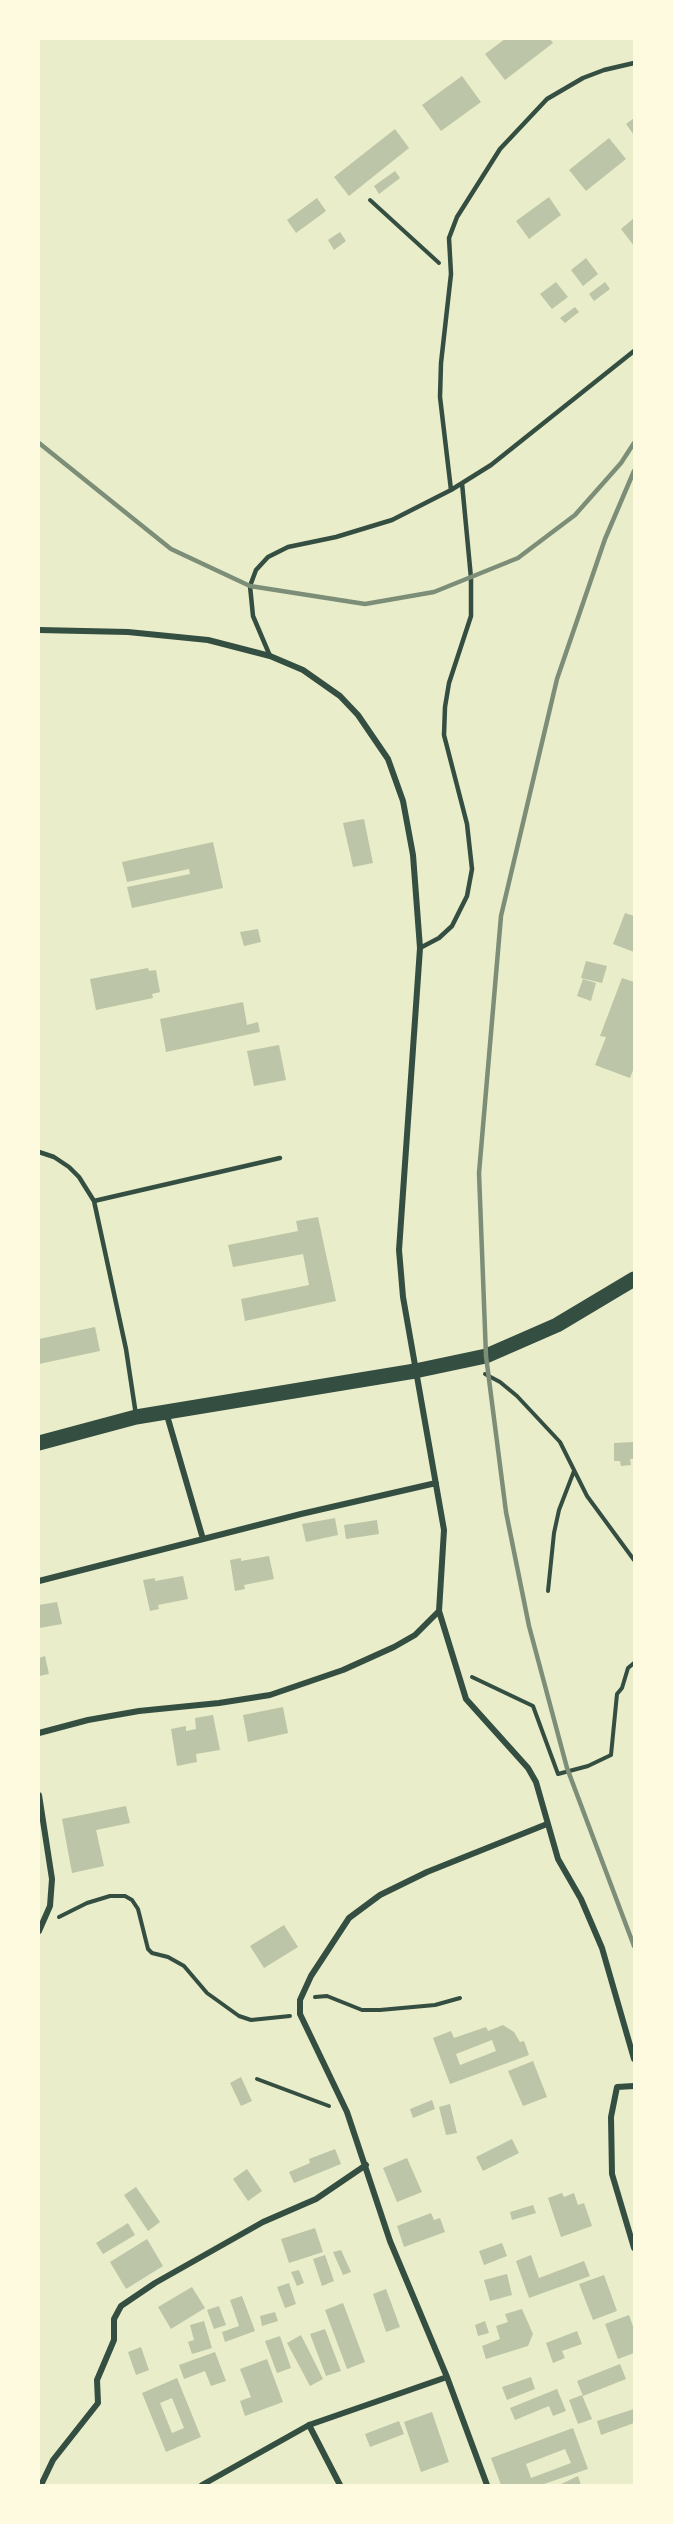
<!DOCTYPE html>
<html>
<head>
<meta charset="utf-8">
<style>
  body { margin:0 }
  #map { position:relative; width:673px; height:2524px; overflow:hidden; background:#e9edc9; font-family:"Alegreya Sans",sans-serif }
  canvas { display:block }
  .frame { position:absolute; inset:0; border:40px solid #fefae0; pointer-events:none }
</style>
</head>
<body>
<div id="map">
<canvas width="673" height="2524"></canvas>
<div class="frame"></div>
</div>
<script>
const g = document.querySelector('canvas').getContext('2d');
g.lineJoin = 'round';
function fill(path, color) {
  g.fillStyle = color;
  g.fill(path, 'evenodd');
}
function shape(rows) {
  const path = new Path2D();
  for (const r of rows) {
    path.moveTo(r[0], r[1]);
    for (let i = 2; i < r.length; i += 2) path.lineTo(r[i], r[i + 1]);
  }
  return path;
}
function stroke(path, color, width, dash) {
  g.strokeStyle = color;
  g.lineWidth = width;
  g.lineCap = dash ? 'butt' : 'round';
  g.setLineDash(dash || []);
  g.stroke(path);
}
const building = shape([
  [505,39,550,39,553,43,505,80,485,54],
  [462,76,481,102,441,131,422,105],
  [634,118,634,135,626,124],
  [395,129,409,148,349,196,334,177],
  [609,138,626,159,586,191,569,170],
  [395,171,400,178,379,194,374,186],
  [549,197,561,215,529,239,516,221],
  [317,198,326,211,296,233,287,220],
  [634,218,634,246,621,229],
  [340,232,346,241,334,250,328,240],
  [586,258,598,274,583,286,571,270],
  [556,282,568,297,552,309,540,294],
  [605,282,610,289,594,301,589,294],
  [575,307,579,312,565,323,560,318],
  [364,819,373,863,353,867,343,823],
  [213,842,223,888,132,908,127,887,190,874,189,869,127,882,122,862],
  [625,913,634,916,634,952,613,944],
  [258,929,261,942,244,946,240,932],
  [586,961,607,966,602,983,581,978],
  [148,968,149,971,156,970,160,992,152,994,153,998,96,1010,90,979],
  [622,978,634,982,634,1068,630,1078,595,1065,606,1037,600,1036],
  [583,979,596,983,591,1001,577,996],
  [243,1002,247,1025,258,1022,260,1032,166,1052,160,1019],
  [279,1045,286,1080,254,1086,247,1051],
  [318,1217,336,1301,245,1321,241,1299,309,1285,303,1254,233,1267,228,1245,298,1231,296,1221],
  [95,1327,100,1351,39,1364,39,1339],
  [634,1442,634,1459,630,1459,631,1465,621,1466,620,1461,614,1461,614,1443],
  [335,1518,338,1535,306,1542,302,1524],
  [377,1520,379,1534,346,1539,344,1525],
  [269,1556,274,1579,244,1585,245,1589,235,1591,230,1560,241,1558,241,1561],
  [183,1576,188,1599,158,1605,159,1609,150,1611,143,1580,155,1578,155,1581],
  [57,1602,62,1624,39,1628,39,1605],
  [45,1656,49,1674,39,1676,39,1658],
  [283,1707,288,1733,248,1742,243,1715],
  [213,1715,220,1750,196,1754,197,1762,177,1766,171,1729,186,1726,186,1731,196,1729,195,1718],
  [126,1806,130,1823,96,1830,104,1866,72,1873,62,1819],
  [284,1925,298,1947,264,1968,250,1946],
  [503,2025,514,2032,520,2042,524,2041,529,2055,450,2084,433,2038,451,2031,454,2038,486,2027,488,2031],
  [492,2040,496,2051,460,2065,456,2054],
  [533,2061,547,2097,523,2106,508,2071],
  [241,2077,252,2101,241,2106,230,2083],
  [432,2100,435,2109,413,2118,410,2109],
  [450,2104,457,2133,446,2135,439,2107],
  [512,2139,519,2153,483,2171,476,2157],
  [335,2149,341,2164,294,2183,289,2172,310,2163,309,2159],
  [407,2158,422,2192,397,2202,383,2168],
  [247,2169,262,2191,248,2201,233,2179],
  [136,2187,160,2222,148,2231,124,2195],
  [562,2193,564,2197,574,2193,578,2205,584,2203,592,2226,561,2237,548,2198],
  [533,2205,536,2213,512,2220,510,2212],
  [431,2213,434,2220,440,2218,445,2232,404,2247,397,2226],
  [128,2223,135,2235,103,2254,96,2243],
  [315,2228,323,2252,289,2263,281,2239],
  [147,2239,163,2266,126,2289,110,2262],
  [502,2243,507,2256,484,2265,479,2251],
  [341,2250,351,2272,343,2275,333,2252],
  [325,2255,334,2281,322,2286,313,2259],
  [531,2255,539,2278,584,2261,590,2276,529,2298,516,2261],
  [299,2270,304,2283,297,2286,291,2272],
  [507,2274,512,2295,490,2301,484,2280],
  [604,2275,617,2311,593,2320,579,2284],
  [289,2283,296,2304,285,2308,277,2287],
  [192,2287,205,2308,171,2329,158,2307],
  [386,2289,400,2327,386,2332,373,2294],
  [242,2296,255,2331,225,2342,222,2332,239,2326,230,2300],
  [343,2303,365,2362,347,2369,325,2310],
  [219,2306,226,2325,214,2329,207,2310],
  [522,2309,533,2334,528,2346,486,2359,482,2346,500,2339,496,2326,508,2322,505,2314],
  [275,2312,278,2321,262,2326,260,2316],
  [629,2315,634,2329,634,2353,618,2359,605,2324],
  [204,2321,212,2348,192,2354,188,2342,194,2340,190,2325],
  [485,2321,489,2333,478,2336,475,2325],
  [325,2329,341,2371,326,2376,310,2334],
  [577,2331,582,2344,562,2351,565,2358,553,2363,546,2343],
  [301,2335,323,2379,310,2386,287,2343],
  [280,2336,291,2368,277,2373,265,2341],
  [141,2347,149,2370,136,2375,128,2352],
  [215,2352,226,2381,211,2386,205,2371,184,2379,179,2365],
  [267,2359,283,2402,245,2416,240,2401,251,2397,240,2369],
  [620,2364,626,2379,583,2396,577,2381],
  [531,2377,535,2389,507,2400,502,2387],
  [177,2378,201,2437,166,2452,142,2393],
  [172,2398,184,2428,172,2433,160,2403],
  [557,2389,566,2411,553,2416,549,2406,515,2420,510,2408],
  [582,2395,592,2419,578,2424,569,2400],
  [634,2409,634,2423,601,2435,597,2421],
  [432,2412,449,2462,421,2472,404,2422],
  [399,2421,404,2434,370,2447,365,2434],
  [573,2428,588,2469,541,2485,501,2485,491,2458],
  [565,2449,571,2463,531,2478,526,2464],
  [578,2476,581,2485,559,2485]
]);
const path = shape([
  [370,200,439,263],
  [485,1374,500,1382,517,1396,560,1442,587,1496,634,1560],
  [548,1591,554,1533,559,1510,574,1471],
  [472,1677,533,1706,558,1774,588,1766,611,1755,617,1694,622,1688,628,1668,634,1663],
  [59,1917,87,1903,110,1896,125,1896,132,1900,138,1909,148,1949,152,1953,168,1957,184,1966,207,1993,239,2016,251,2020,290,2016],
  [315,1997,327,1996,362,2010,380,2010,435,2005,460,1998],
  [257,2079,329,2106]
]);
const service = shape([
  [451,490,440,397,441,363,451,274,449,238,457,217,500,149,547,99,583,78,604,70,634,63],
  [270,656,253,616,250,586,256,570,268,557,288,547,336,537,392,520,451,490,491,465,634,351],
  [420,948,439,938,452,926,467,896,472,869,467,824,444,735,445,707,449,683,471,616,471,578,462,483],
  [39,1152,54,1157,69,1167,79,1177,94,1201,126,1349,136,1415],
  [94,1201,280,1158]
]);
const minor = shape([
  [39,630,128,632,208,640,270,656,303,670,340,696,358,715,388,759,403,801,413,855,420,948,399,1250,403,1297,444,1530,439,1611,415,1635,394,1647,343,1670,270,1695,219,1703,139,1711,88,1720,39,1733],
  [166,1412,203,1539],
  [39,1581,301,1514,436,1483],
  [439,1611,466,1699,528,1768,536,1782,558,1859,581,1899,602,1948,634,2059],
  [39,1795,52,1879,50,1906,39,1931],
  [634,2086,617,2087,611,2117,612,2174,634,2248],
  [309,2425,340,2485],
  [41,2485,53,2460,98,2403,97,2380,114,2340,114,2319,121,2306,155,2283,263,2222,316,2199,366,2165],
  [202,2485,309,2425,447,2377],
  [487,2485,447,2377,390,2241,347,2112,300,2014,300,2000,311,1976,349,1918,380,1895,427,1872,547,1824]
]);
const trunk = shape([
  [39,1443,136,1417,415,1371,486,1356,557,1325,634,1279]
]);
const rail = shape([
  [39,443,171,549,250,586,365,604,434,592,518,558,575,515,621,463,634,443],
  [634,471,605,539,557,679,501,916,479,1173,486,1356,506,1512,529,1626,567,1768,634,1946]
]);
fill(building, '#bcc5a7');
stroke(path, '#344e41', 4);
stroke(service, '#344e41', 4.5);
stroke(minor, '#344e41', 6);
stroke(trunk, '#344e41', 15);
stroke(rail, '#7c8e77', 4.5);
</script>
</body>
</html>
